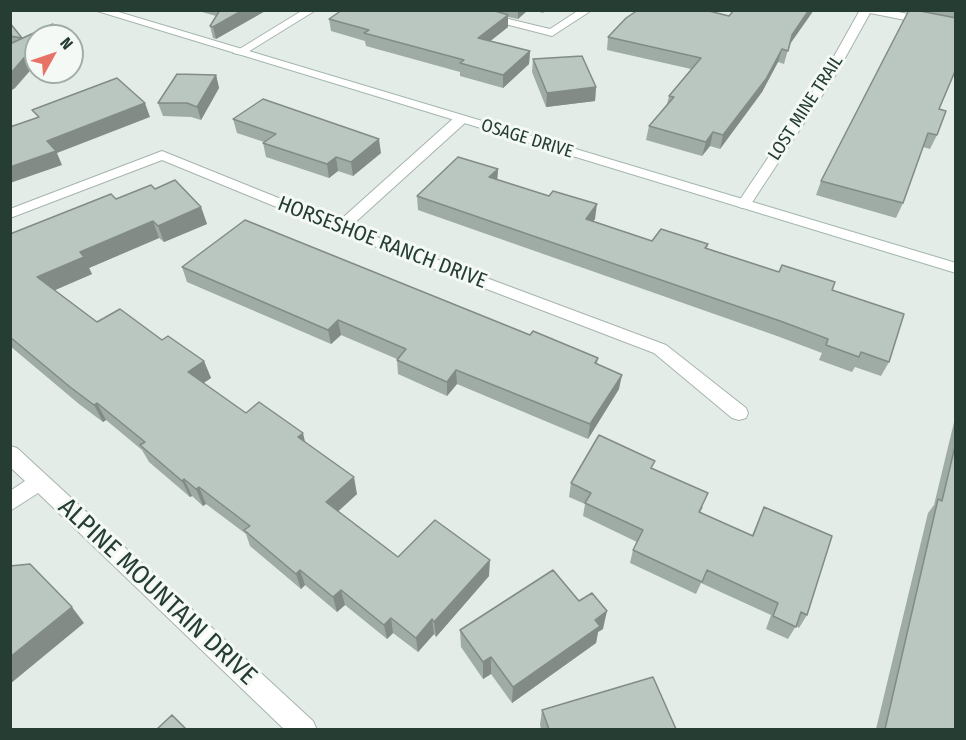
<!DOCTYPE html>
<html>
<head>
<meta charset="utf-8">
<style>
  body { margin:0 }
  #map { position:relative; width:966px; height:740px; overflow:hidden; background:#e4ece7; font-family:"Fira Sans Condensed",sans-serif }
  canvas { display:block }
  .frame { position:absolute; inset:0; border:12px solid #253d32; pointer-events:none }
  .north { position:absolute; left:24px; top:24px; width:60px; height:60px; box-sizing:border-box; background:#f4f9f6; border:2px solid #a1aea8; border-radius:50%; rotate:50deg; font-size:16px; font-weight:700; line-height:24px; text-align:center; color:#253d32 }
  .north::after { content:''; display:block; margin:auto; width:21px; height:27px; background:#e77367; clip-path:polygon(50% 0,100% 100%,50% 72%,0 100%) }
</style>
</head>
<body>
<div id="map">
<canvas width="966" height="740"></canvas>
<div class="frame"></div>
<div class="north">N</div>
</div>
<script>
const g = document.querySelector('canvas').getContext('2d');
g.lineJoin = 'round';
function shape(rows) {
  const path = new Path2D();
  for (const r of rows) {
    path.moveTo(r[0], r[1]);
    for (let i = 2; i < r.length; i += 2) path.lineTo(r[i], r[i + 1]);
  }
  return path;
}
function stroke(path, color, width, dash) {
  g.strokeStyle = color;
  g.lineWidth = width;
  g.lineCap = dash ? 'butt' : 'round';
  g.setLineDash(dash || []);
  g.stroke(path);
}
function fill(path, color) {
  g.fillStyle = color;
  g.fill(path, 'evenodd');
}
function label(font, color, halo, rows, align = 'center') {
  g.font = font + ' "Fira Sans Condensed",sans-serif';
  g.lineWidth = 6;
  g.setLineDash([]);
  g.textBaseline = 'middle';
  g.strokeStyle = halo;
  g.fillStyle = color;
  for (const [text, x, y, turn = 0] of rows) {
    g.save();
    g.translate(x, y);
    g.rotate((+turn || 0) * Math.PI / 180);
    g.textAlign = isNaN(turn) ? turn : align;
    if (halo) g.strokeText(text, 0, 0);
    g.fillText(text, 0, 0);
    g.restore();
  }
}
const street = shape([
  [303,10,316,10,243,55,233,53,303,10],
  [451,10,471,10,550,29,579,10,592,10,552,36,451,10],
  [860,10,889,10,956,24,956,30,870,13,835,76,751,204,744,208,739,207,737,204,823,76,860,10],
  [461,115,467,119,466,122,350,227,666,345,746,408,748,413,746,418,739,420,732,418,654,353,335,231,162,160,10,218,10,209,162,151,338,222,456,116,461,115],
  [10,446,17,448,313,721,317,730,285,730,38,493,10,511,10,491,25,481,10,467,10,446]
]);
const secondary = shape([
  [94,10,112,10,956,263,956,273,94,10]
]);
const wall = shape([
  [195,10,267,10,216,39,213,38,210,26,216,16],
  [342,10,528,10,518,19,508,17,508,27,490,41,530,51,529,64,503,88,460,76,460,72,366,46,365,41,331,31,329,19],
  [532,10,546,10,543,13],
  [909,10,956,10,956,69,939,109,937,135,930,149,923,147,903,203,896,218,816,195,821,181],
  [10,23,22,39,15,88,10,91],
  [608,37,789,46,784,64,778,62,762,92,720,149,710,146,702,156,646,140,649,126,667,104,669,96,691,69,607,50],
  [533,59,596,87,595,101,546,107,532,72],
  [216,75,219,88,201,120,191,117,163,116,158,103],
  [233,119,381,153,353,176,338,171,329,178,266,157,263,143,264,142,237,133],
  [498,169,497,180,595,219,593,221,652,241,708,244,707,248,832,290,889,362,881,376,855,367,852,372,819,360,822,353,777,336,418,210,417,196],
  [155,189,201,207,207,224,164,242,159,238,89,268,92,274,55,290,97,322,162,340,204,361,211,378,203,383,246,413,306,442,357,494,338,511,398,557,489,576,436,637,434,634,418,652,393,633,387,639,345,605,337,612,305,585,301,589,250,546,246,534,206,504,203,506,192,496,190,497,149,462,142,450,106,420,103,422,79,404,10,346,10,234,116,199],
  [182,267,530,335,598,358,597,364,619,389,588,439,457,384,447,396,398,374,397,360,397,359,341,335,331,344,187,282],
  [956,414,956,729,876,729,928,513,934,505],
  [653,469,703,507,700,513,752,535,764,507,807,615,799,628,796,626,788,639,766,629,771,615,701,583,696,594,630,563,633,550,637,542,583,516,585,504,569,497,571,483],
  [603,629,598,632,596,643,512,703,491,674,483,679,461,647,460,630],
  [542,710,676,729,541,729,540,725]
]);
const shadedWall = shape([
  [243,10,267,10,216,39,213,27],
  [518,10,528,10,518,19],
  [809,10,814,10,788,47,792,35],
  [508,15,508,27,478,51,478,38],
  [53,24,58,36,43,36],
  [36,44,36,64,15,88,10,91,10,74],
  [782,49,778,62,762,92,720,149,723,135],
  [530,51,529,64,503,88,503,75],
  [216,75,219,88,201,120,197,107],
  [596,87,595,101,546,107,547,93],
  [145,103,150,117,57,153,62,165,10,183,10,167,47,141],
  [713,132,710,146,702,156,706,142],
  [379,139,381,153,353,176,351,162],
  [336,157,338,171,329,178,327,164],
  [498,169,497,183,489,177],
  [597,204,595,219,584,233,586,219],
  [201,207,207,224,164,242,158,226],
  [153,221,159,238,89,268,92,274,46,294,37,277,80,252],
  [338,320,341,335,331,344,328,330],
  [204,361,211,378,195,389,188,372],
  [456,370,457,384,447,396,447,382],
  [622,375,619,389,588,439,590,424],
  [97,403,106,420,103,422,94,405],
  [303,433,307,450,298,437],
  [354,477,357,494,331,518,326,502],
  [184,479,192,496,190,497,182,481],
  [199,487,206,504,203,506,196,489],
  [490,560,489,576,436,637,434,622],
  [300,570,305,585,301,589,296,574],
  [341,590,345,605,337,612,333,597],
  [72,607,84,623,10,684,10,657],
  [607,611,603,629,598,632,596,643,512,703,513,687,595,620],
  [391,618,393,633,387,639,384,625],
  [432,619,434,634,418,652,416,638],
  [491,657,491,674,483,679,483,662]
]);
const building = shape([
  [220,10,243,10,213,27,210,26,220,10],
  [342,10,492,10,508,15,478,38,530,51,503,75,460,63,464,60,364,33,369,30,329,19,342,10],
  [638,10,705,10,729,16,734,10,809,10,792,35,788,51,782,49,766,79,723,135,713,132,706,142,649,126,674,97,669,96,701,58,608,37,626,18,638,10],
  [909,10,915,10,956,18,956,69,939,109,946,111,937,135,928,133,903,203,821,181,909,10],
  [10,23,22,38,10,36,10,23],
  [53,24,43,36,36,36,36,44,10,74,10,44,53,24],
  [582,56,596,87,547,93,533,59,582,56],
  [177,74,216,75,197,107,187,103,158,103,177,74],
  [117,78,145,103,47,141,56,151,10,167,10,127,39,117,32,110,117,78],
  [263,99,379,139,351,162,336,157,327,164,263,143,276,134,233,119,263,99],
  [458,157,498,169,489,177,549,196,553,191,597,204,586,219,652,241,661,229,708,244,705,248,779,272,782,265,835,282,832,290,904,314,889,362,861,352,859,357,826,345,828,339,783,322,417,196,458,157],
  [175,180,201,207,158,226,153,221,80,252,84,257,37,277,97,322,120,309,162,340,168,336,204,361,188,372,246,413,259,402,303,433,298,437,354,477,326,502,398,557,435,520,490,560,434,622,432,619,416,638,391,618,384,625,341,590,333,597,300,570,296,574,244,530,250,526,199,487,196,489,184,479,182,481,140,445,145,442,97,403,94,405,70,387,10,337,10,234,111,194,116,199,151,185,155,189,175,180],
  [245,220,530,335,533,331,598,358,595,363,622,375,590,424,456,370,447,382,397,360,406,349,338,320,328,330,182,267,245,220],
  [599,435,655,461,651,468,708,493,699,512,753,536,764,507,832,536,807,615,801,612,796,627,773,616,778,603,707,570,702,582,633,550,643,530,585,503,591,493,571,483,599,435],
  [956,442,956,729,885,729,938,499,942,501,956,442],
  [30,564,72,607,10,657,10,566,30,564],
  [553,570,579,601,592,593,607,611,595,620,600,626,513,687,491,657,483,662,460,630,553,570],
  [653,677,676,729,549,729,542,710,653,677],
  [172,715,186,729,157,729,172,715]
]);
const farStreetnames = [
  ["LOST MINE TRAIL",806,108,-57],
  ["OSAGE DRIVE",527,139,17]
];
const streetNames = [
  ["HORSESHOE RANCH DRIVE",382,243,21]
];
const nearStreetnames = [
  ["ALPINE MOUNTAIN DRIVE",157,592,43]
];
stroke(street, '#a7b4ad', 2);
stroke(secondary, '#a3b7ad', 2);
fill(street, '#fff');
fill(secondary, '#fff');
fill(wall, '#9faba5');
fill(shadedWall, '#828b86');
fill(building, '#b9c7c0');
stroke(building, '#828b86', 1.5);
label('18px', '#253d32', '#f4f9f6', farStreetnames);
label('21px', '#253d32', '#f4f9f6', streetNames);
label('26px', '#253d32', '#f4f9f6', nearStreetnames);
</script>
</body>
</html>
